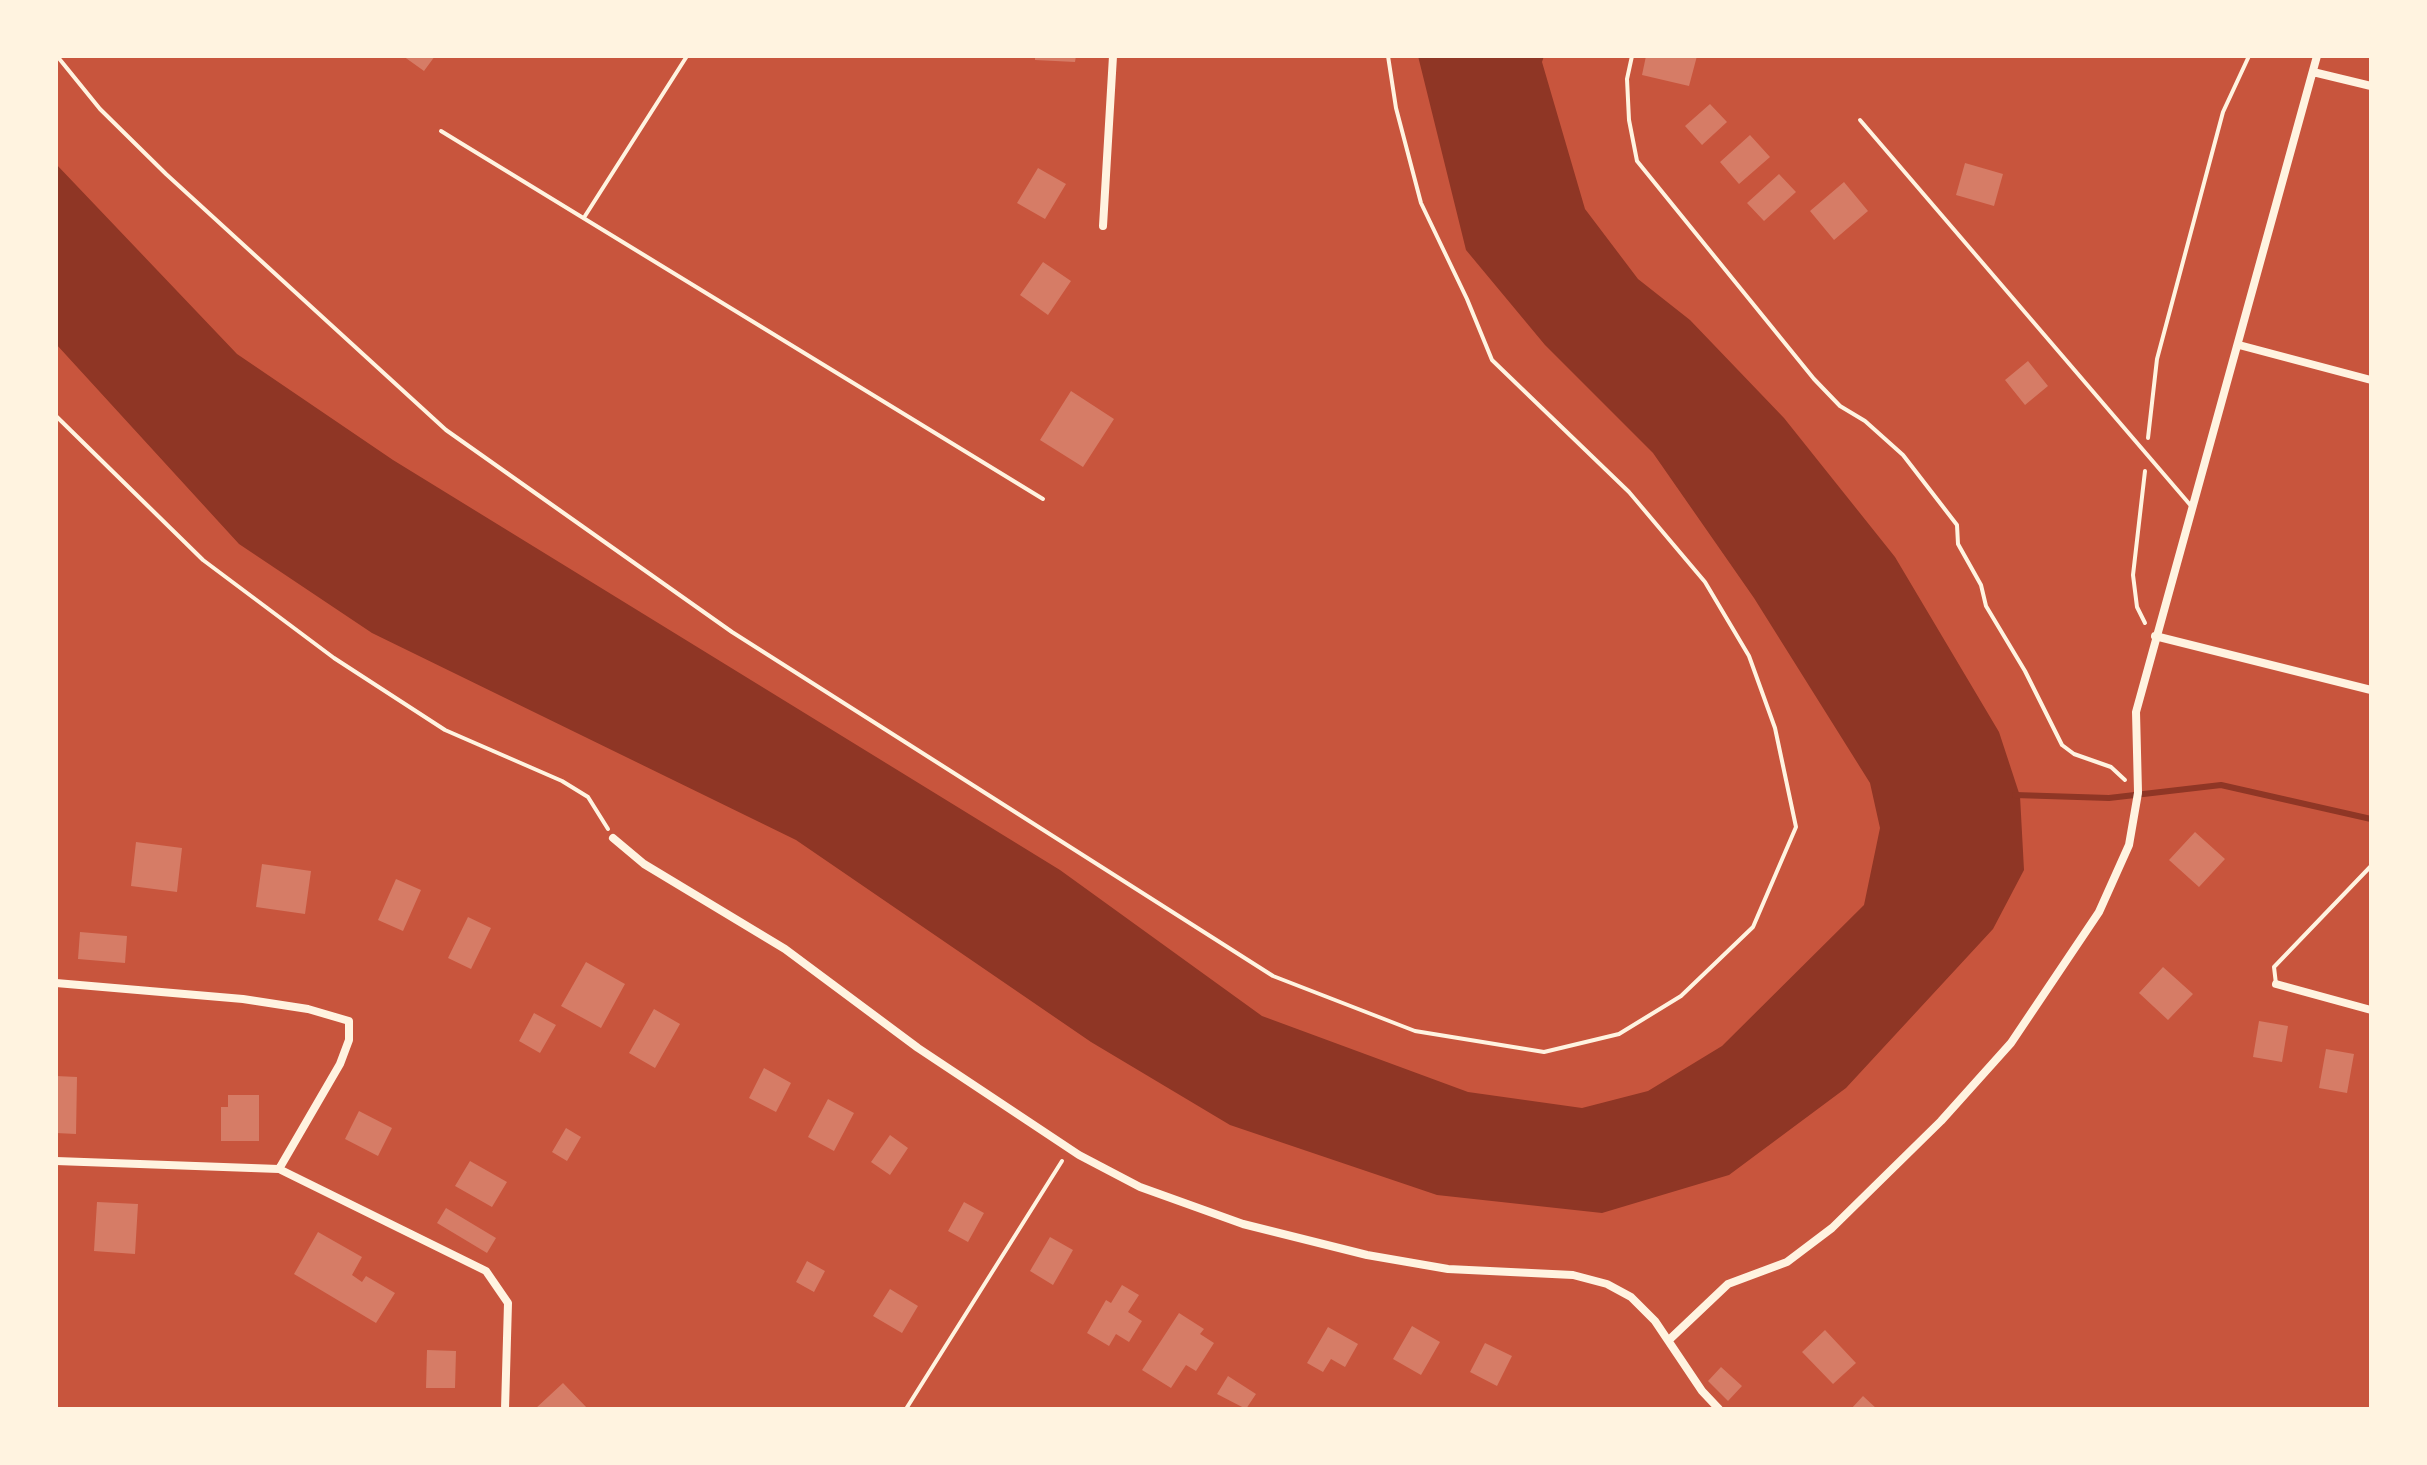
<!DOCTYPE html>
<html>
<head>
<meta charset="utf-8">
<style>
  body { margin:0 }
  #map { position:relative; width:2427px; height:1465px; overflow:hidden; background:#c8553d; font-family:"Alegreya Sans",sans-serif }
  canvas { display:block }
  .frame { position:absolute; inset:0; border:58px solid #fff3e0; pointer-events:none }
</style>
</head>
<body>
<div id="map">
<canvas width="2427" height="1465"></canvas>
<div class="frame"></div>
</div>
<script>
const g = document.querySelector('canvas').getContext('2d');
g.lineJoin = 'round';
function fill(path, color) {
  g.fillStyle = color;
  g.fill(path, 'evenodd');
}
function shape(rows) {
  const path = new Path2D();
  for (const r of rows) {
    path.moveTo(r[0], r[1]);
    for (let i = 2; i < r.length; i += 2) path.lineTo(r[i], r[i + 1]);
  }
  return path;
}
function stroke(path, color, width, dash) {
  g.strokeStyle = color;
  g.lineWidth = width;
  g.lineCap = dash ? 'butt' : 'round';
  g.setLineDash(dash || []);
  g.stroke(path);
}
const water = shape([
  [1418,56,1544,56,1542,62,1585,209,1638,279,1690,320,1784,418,1895,557,1999,732,2020,796,2024,870,1993,929,1846,1088,1729,1175,1602,1213,1437,1195,1230,1125,1091,1042,796,840,372,633,239,544,56,344,56,164,237,354,393,460,1060,870,1262,1016,1468,1092,1582,1108,1648,1091,1722,1046,1864,905,1880,828,1870,783,1754,598,1653,453,1545,345,1466,250]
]);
const stream = shape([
  [2015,795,2109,798,2221,785,2371,819]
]);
const building = shape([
  [403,56,435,56,424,71],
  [1035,56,1076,56,1075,62,1035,60],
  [1646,56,1697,56,1689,86,1642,75],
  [1710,104,1727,122,1702,145,1685,126],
  [1750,135,1770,157,1739,184,1720,162],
  [1965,163,2003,174,1994,206,1956,195],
  [1038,168,1066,184,1045,219,1017,203],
  [1779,174,1796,192,1764,221,1747,203],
  [1844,182,1868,211,1834,240,1810,211],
  [1043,262,1071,281,1048,315,1020,295],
  [2028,361,2048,386,2025,405,2005,380],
  [1071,391,1114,419,1083,467,1040,440],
  [2195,832,2225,859,2199,887,2169,860],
  [136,842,182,848,177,892,131,886],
  [262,864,311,871,305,914,256,907],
  [396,879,421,890,403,931,378,920],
  [468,917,491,928,471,969,448,958],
  [80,932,127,936,125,963,78,959],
  [586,962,625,984,601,1028,561,1006],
  [2163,967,2193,994,2168,1020,2139,993],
  [654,1009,680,1024,655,1068,629,1053],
  [534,1013,556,1025,540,1053,519,1041],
  [2259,1021,2288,1026,2282,1062,2253,1057],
  [2326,1049,2354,1054,2347,1093,2319,1088],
  [764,1068,791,1083,776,1112,749,1098],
  [56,1076,77,1077,76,1134,56,1133],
  [228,1095,259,1095,259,1141,221,1141,221,1107,228,1107],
  [828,1099,854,1113,834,1151,808,1137],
  [359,1111,392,1128,378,1156,345,1139],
  [566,1128,581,1137,567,1161,552,1152],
  [890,1135,908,1148,890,1175,871,1162],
  [470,1161,507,1182,492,1207,455,1186],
  [97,1202,138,1204,135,1254,94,1251],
  [964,1202,984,1213,968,1242,948,1231],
  [446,1208,496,1238,487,1253,437,1223],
  [318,1232,362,1257,352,1275,362,1282,366,1276,395,1293,376,1323,294,1274],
  [1050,1237,1073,1250,1053,1285,1030,1271],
  [807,1261,825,1271,814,1292,796,1282],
  [1122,1285,1139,1295,1128,1312,1142,1321,1129,1342,1116,1334,1109,1346,1087,1333,1106,1300,1111,1303],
  [890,1289,918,1306,902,1333,873,1316],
  [1179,1313,1204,1329,1200,1334,1214,1343,1196,1371,1186,1365,1171,1388,1142,1370],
  [1412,1326,1440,1342,1421,1375,1393,1359],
  [1328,1327,1358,1344,1345,1367,1331,1359,1323,1372,1307,1363],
  [1825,1330,1856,1363,1833,1384,1802,1352],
  [1485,1343,1512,1356,1497,1386,1470,1372],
  [427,1350,456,1351,455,1388,426,1388],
  [1721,1367,1742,1386,1728,1401,1708,1381],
  [1228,1376,1256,1394,1246,1409,1217,1394],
  [563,1383,588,1409,535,1409],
  [1863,1396,1877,1409,1851,1409]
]);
const path = shape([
  [57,56,100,109,166,174,446,430,732,632,1273,976,1415,1031,1544,1052,1619,1034,1681,996,1753,927,1796,827,1775,728,1749,656,1705,582,1629,492,1492,360,1467,299,1421,203,1396,108,1388,56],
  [1632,56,1627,79,1629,120,1637,161,1814,379,1840,406,1865,421,1903,455,1957,525,1958,544,1981,585,1986,606,2025,671,2062,745,2074,754,2111,767,2125,780],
  [56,416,203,560,334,658,445,730,562,781,588,797,608,829],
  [2148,438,2157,359,2223,112,2249,56],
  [2145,471,2133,575,2137,607,2145,623],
  [906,1409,1062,1161]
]);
const service = shape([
  [1860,120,2192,507],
  [441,131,1043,499],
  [585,216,687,56],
  [2276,984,2274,967,2371,866]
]);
const minor = shape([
  [2313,72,2371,86],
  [1103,226,1113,56],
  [2239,345,2371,380],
  [2155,636,2371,690],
  [2138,792,2136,712,2317,56],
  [613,838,644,864,785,949,918,1048,1079,1155,1140,1187,1243,1224,1367,1255,1448,1269,1573,1275,1607,1284,1631,1297,1655,1321,1702,1391,1719,1409],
  [56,983,243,999,308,1009,349,1021,349,1040,340,1064,279,1169],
  [2276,984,2371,1010],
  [56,1161,279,1169,486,1271,508,1303,505,1409],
  [1670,1339,1728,1284,1787,1262,1832,1228,1941,1121,2011,1043,2099,912,2129,845,2138,793]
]);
fill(water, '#8f3625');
stroke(stream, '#8f3625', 6);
fill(building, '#d67c66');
stroke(path, '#fff3e0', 4);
stroke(service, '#fff3e0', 4);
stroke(minor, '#fff3e0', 8);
</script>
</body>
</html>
